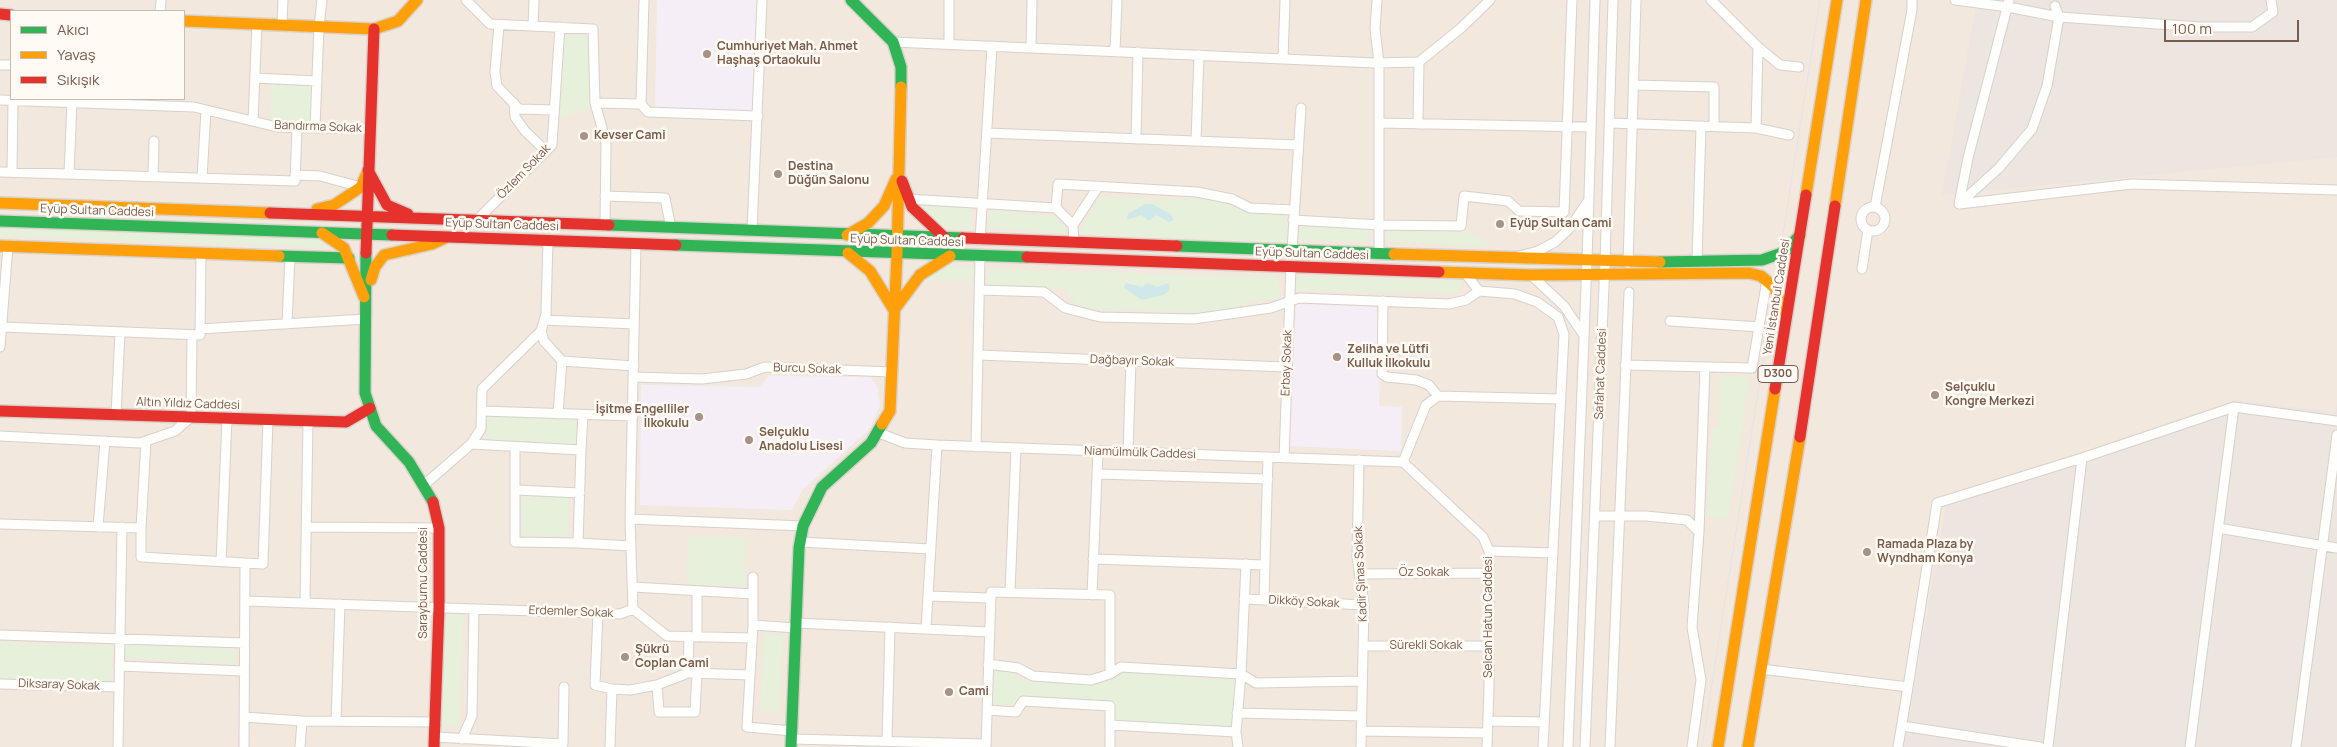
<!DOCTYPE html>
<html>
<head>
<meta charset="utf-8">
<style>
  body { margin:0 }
  #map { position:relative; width:2337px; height:747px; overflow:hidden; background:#f9f5f0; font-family:Manrope,sans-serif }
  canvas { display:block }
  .legend { position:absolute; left:10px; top:10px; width:175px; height:90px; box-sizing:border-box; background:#fffaf3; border:1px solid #cabbb1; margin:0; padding:6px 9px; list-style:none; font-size:15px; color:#7a5c4d }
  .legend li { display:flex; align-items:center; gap:10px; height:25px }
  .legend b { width:25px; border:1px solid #cabbb1 }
  .scale { position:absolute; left:2164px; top:20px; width:135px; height:22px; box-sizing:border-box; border:2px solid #7a5c4d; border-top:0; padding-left:6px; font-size:15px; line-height:18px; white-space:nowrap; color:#7a5c4d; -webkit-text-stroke:4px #fffaf3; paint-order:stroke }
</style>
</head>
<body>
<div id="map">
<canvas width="2337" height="747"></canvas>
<ul class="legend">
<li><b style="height:6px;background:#30b455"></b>Akıcı</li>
<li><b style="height:6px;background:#ff9f0a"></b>Yavaş</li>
<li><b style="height:6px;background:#e5322d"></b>Sıkışık</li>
</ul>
<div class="scale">100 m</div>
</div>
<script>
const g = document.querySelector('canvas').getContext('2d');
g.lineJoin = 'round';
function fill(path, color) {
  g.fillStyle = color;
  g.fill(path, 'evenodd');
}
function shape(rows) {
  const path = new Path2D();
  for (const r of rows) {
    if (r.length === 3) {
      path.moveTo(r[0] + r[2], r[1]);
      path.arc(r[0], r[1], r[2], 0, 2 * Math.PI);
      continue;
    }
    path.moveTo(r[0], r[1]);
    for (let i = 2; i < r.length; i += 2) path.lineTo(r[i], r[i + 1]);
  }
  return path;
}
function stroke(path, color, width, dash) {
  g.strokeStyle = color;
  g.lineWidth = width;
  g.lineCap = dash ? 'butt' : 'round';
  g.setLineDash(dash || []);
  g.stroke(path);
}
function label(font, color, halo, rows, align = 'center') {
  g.font = font + ' Manrope,sans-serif';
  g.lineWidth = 5;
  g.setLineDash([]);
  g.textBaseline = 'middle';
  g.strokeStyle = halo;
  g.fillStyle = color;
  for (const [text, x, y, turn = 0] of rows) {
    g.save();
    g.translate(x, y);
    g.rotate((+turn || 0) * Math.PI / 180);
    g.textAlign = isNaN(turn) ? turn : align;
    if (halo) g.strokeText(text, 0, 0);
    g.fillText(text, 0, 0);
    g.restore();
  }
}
const residential = shape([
  [0,0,2337,0,2337,747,0,747],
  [11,11,184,11,184,99,11,99]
]);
const industrial = shape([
  [1977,0,2337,0,2337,157,1942,195],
  [2235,400,2335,412,2337,401,2337,747,1903,747,1946,506]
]);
const education = shape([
  [657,0,758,0,756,113,655,109],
  [1296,304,1382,307,1379,406,1402,407,1401,451,1288,446],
  [769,376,871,377,877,386,880,406,869,430,802,490,792,510,640,505,641,385,759,387]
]);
const green = shape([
  [565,35,586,36,589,42,590,109,560,118,562,37],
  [271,83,313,84,312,123,270,122],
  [1099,197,1215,200,1245,211,1282,216,1287,221,1286,242,1078,234],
  [918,204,972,209,972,229,950,229,938,224],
  [990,210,1056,216,1063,223,1067,233,989,228],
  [1299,226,1368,229,1368,242,1299,240],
  [0,227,320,238,334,248,0,236],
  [1388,228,1452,230,1456,233,1469,232,1487,241,1487,247,1386,241],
  [942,265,974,266,973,277,971,281,923,280],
  [987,269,1278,277,1279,298,1243,303,1231,312,1221,313,1087,309,1076,303,1064,289,991,285,988,282],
  [1296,276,1463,281,1457,293,1295,291],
  [1720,375,1750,377,1728,519,1707,516,1712,429,1717,428],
  [487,416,576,419,577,445,487,439],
  [522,497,569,497,568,536,522,535],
  [688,537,746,537,745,586,687,585],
  [446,614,463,614,459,725,441,726],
  [764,634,783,635,779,712,761,711],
  [0,642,112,646,111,683,0,679],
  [125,644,235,649,235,664,124,658],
  [991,669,1014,672,1017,680,1099,683,1111,681,1123,672,1236,681,1233,726,1116,722,1115,704,1111,701,1021,698,1016,699,1016,705,990,705]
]);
const water = shape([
  [1145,204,1152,204,1171,214,1174,220,1169,222,1156,215,1149,221,1141,215,1127,220,1128,214],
  [1126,283,1142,287,1147,283,1157,287,1168,283,1170,287,1169,291,1163,295,1142,300,1124,288]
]);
const street = shape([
  [466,0,490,24,593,29,595,103,606,142,605,225],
  [1377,0,1375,29,1379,63,1379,123],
  [1711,0,1758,47,1756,128],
  [1955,0,2008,7,2059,17,2200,27,2252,27,2273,12,2271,0],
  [160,11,161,0],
  [282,24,283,0],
  [499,25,495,72,497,86,519,109,554,110],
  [533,26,534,0],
  [893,42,1375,63,1419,62,1461,28,1490,0],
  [949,44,949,0],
  [1031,47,1032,0],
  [1758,47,1780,65,1799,67],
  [1115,51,1117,0],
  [1283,59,1285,0],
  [0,65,11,65],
  [255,78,317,81],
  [1634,85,1714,87,1714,126],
  [0,100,194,107,277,127,369,129],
  [514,103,515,117,525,131,546,151],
  [595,103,641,104,644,0],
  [641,104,648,112,758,116],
  [253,121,257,23],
  [1610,123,1756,128,1789,135],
  [1418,124,1419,62],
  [315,128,319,26,322,0],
  [987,133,1298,145],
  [1136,139,1138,52],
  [1196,141,1199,55],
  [0,172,295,181,297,127],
  [12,172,13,100],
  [69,174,72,102],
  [295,175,320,176,361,187],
  [153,177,154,141],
  [202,178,206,110],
  [605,196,665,198,671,228],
  [908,199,1056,208,1058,184,1197,192,1232,199,1250,208,1294,210],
  [1959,204,2132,184,2337,190],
  [1959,204,1999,168,2032,129,2047,86,2059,17,2055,6],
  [1959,204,1968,158,2009,0],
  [1875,207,1912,10,1912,0],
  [1873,219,12],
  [1056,208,1073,225,1074,243],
  [477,220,552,145,560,27],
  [1293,220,1380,225,1461,226,1464,196,1508,201,1519,211,1564,212,1572,0],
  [1073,225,1098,187],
  [752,231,762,0],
  [980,240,992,46],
  [1292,250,1301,108],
  [1379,253,1379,123,1591,127],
  [1519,256,1538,251,1555,242,1570,228,1588,201],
  [1697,261,1701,126],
  [1628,263,1636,0],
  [1862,269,1868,230],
  [1465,273,1479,291,1515,294,1537,302,1558,317,1564,334,1543,747],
  [1531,275,1564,306,1583,334],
  [979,290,1044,292,1065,308,1100,317,1194,319,1271,308,1299,298,1449,304,1466,300,1479,291],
  [1383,301,1382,374,1387,377,1416,380,1429,385,1438,396],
  [544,320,634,324],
  [1670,321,1760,327],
  [287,324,290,257],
  [2,327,200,335,201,253],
  [200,329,366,319],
  [541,331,544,341,562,361,634,366],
  [0,347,8,246],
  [978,355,1286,367],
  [1625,365,1752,368,1767,280],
  [633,377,702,379,746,374,765,367,891,372],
  [482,411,633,416],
  [558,414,562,361],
  [116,415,120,332],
  [879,433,905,443,937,445,1403,462],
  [0,436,140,443,175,431,191,417,192,335],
  [471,444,581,450,583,415],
  [515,447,515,542,578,543,631,546],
  [976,447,980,257],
  [1128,452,1131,361],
  [1284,458,1291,267],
  [1359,460,1357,557,1364,605,1361,747],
  [1403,462,1483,537,1489,551,1489,689,1487,747],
  [1403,462,1426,405,1438,396,1561,399],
  [1097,474,1268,479],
  [424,485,471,444,481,429,482,389,541,331,546,314,548,241],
  [516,490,580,493],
  [1595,516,1646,516,1687,520,1699,532,1692,627,1701,680,1692,747],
  [630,519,636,244],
  [0,524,141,528,146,441],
  [98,527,105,441],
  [306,527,439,528],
  [141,528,141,557,245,563,244,747],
  [2218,528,2337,548],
  [1699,532,1705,367],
  [800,542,931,549],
  [578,543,581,450],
  [1489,551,1553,553],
  [1093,559,1265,565],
  [221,562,227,419],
  [245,563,263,564,268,420],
  [1246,564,1241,674,1256,683,1362,681],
  [1360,574,1489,573],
  [753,577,753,625,747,727,792,731],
  [633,587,753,594],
  [697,591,697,637],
  [1010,592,1016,448],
  [1092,595,1098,451],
  [928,596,990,598],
  [1244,599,1364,605],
  [1264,600,1268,457],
  [245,601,620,614,633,609,630,519,803,526],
  [305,603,308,421],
  [633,609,667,636,752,638],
  [598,613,595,685,612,689,610,747],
  [796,623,989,632],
  [753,625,796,628],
  [926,629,937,445],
  [0,635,245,643],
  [1363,646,1489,646],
  [988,664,1018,668,1033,676,1091,680,1110,674,1121,667,1241,674,1236,732],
  [119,666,244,671],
  [1761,669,1908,687,1937,503,2082,458,2234,407,2337,421],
  [691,673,750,675],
  [0,684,119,687],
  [657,685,659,712,695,712,697,673],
  [612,689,630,690,657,685,688,673,689,636],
  [987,710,1016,712,1023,701,1110,706,1110,725,1236,732,1238,747],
  [1237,713,1361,716],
  [244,717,302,721],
  [336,721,340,604],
  [1488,721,1544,722],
  [1902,726,2040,747],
  [1361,731,1487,733],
  [435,737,563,744,564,687],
  [462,739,472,716,474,609],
  [792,739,986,744],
  [887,741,890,627],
  [118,747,122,527],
  [300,747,302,721,436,722],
  [986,747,991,592,1110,595,1110,674],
  [1110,747,1110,725],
  [1568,747,1587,261,1595,0],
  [1585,747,1605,262,1613,0],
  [1610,747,1629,292],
  [1898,747,1908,687],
  [2048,747,2082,458],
  [2190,747,2234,407],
  [2296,747,2337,435]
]);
const fast = shape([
  [851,0,893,42,901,67,901,87],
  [0,221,392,235],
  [609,225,963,238],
  [676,245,1027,257],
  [1177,246,1394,254],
  [366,253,365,393,376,426,409,462,433,502],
  [279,256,349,258],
  [1660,262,1762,260,1785,252,1800,235],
  [791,747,799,548,803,526,822,487,871,443,882,424]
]);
const slow = shape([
  [184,21,374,29,398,21,417,0],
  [1806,195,1837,0],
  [0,203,270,213],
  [1835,206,1866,0],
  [317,209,334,205,361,187,366,175],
  [322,233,344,248,364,297],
  [847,235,868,223,884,206,896,179],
  [0,246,279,256],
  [848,253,870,271,894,310,920,275,950,256],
  [1394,254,1660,262],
  [1439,272,1531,275,1749,273,1761,276,1775,288,1786,314],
  [371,280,375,267,384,255,432,244,445,238],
  [882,424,890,411,897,254,901,87],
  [1718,747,1775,389],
  [1748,747,1800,437]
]);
const jam = shape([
  [0,14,11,15],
  [368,170,387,205,408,214],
  [902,181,912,207,946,239],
  [270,213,609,225],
  [392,235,676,245],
  [963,238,1177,246],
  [366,253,374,29],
  [1027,257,1439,272],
  [1775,389,1806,195],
  [0,411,346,422,370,408],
  [1800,437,1835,206],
  [433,502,439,528,439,607,434,747]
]);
const tram = shape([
  [1702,747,1820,0]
]);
const markers = [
  [707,54,5,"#a69286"],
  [584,136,5,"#a69286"],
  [778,174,5,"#a69286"],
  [1500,224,5,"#a69286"],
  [1337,357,5,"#a69286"],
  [1935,395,5,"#a69286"],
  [699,417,5,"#a69286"],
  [749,440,5,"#a69286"],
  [1867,552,5,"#a69286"],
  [625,657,5,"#a69286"],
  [949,692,5,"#a69286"]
];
const shields = [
  [1778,374,40]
];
const shieldNames = [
  ["D300",1778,374]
];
const poiNames = [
  ["Cumhuriyet Mah. Ahmet",717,47],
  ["Haşhaş Ortaokulu",717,61],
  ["Kevser Cami",594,136],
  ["Destina",788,167],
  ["Düğün Salonu",788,181],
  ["Eyüp Sultan Cami",1510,224],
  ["Zeliha ve Lütfi",1347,350],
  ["Kulluk İlkokulu",1347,364],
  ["Selçuklu",1945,388],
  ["Kongre Merkezi",1945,402],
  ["İşitme Engelliler",689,410,"right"],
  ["İlkokulu",689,424,"right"],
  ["Selçuklu",759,433],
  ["Anadolu Lisesi",759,447],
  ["Ramada Plaza by",1877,545],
  ["Wyndham Konya",1877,559],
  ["Şükrü",635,650],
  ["Coplan Cami",635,664],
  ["Cami",959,692]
];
const streetNames = [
  ["Bandırma Sokak",318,127,2],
  ["Özlem Sokak",524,172,-46],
  ["Eyüp Sultan Caddesi",97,211,2],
  ["Eyüp Sultan Caddesi",502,225,2],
  ["Eyüp Sultan Caddesi",907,241,2],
  ["Eyüp Sultan Caddesi",1312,254,2],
  ["Yeni İstanbul Caddesi",1777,297,-81],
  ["Dağbayır Sokak",1132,361,2],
  ["Erbay Sokak",1287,363,-88],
  ["Burcu Sokak",807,369,2],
  ["Safahat Caddesi",1601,374,-88],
  ["Altın Yıldız Caddesi",188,404,2],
  ["Niamülmülk Caddesi",1140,453,2],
  ["Öz Sokak",1424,573],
  ["Kadir Şinas Sokak",1361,574,-93],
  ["Sarayburnu Caddesi",424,583,-90],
  ["Dikköy Sokak",1304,602,3],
  ["Erdemler Sokak",571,612,2],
  ["Selcan Hatun Caddesi",1489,617,-90],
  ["Sürekli Sokak",1426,646],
  ["Diksaray Sokak",59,685,2]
];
fill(residential, '#f2e8de');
fill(industrial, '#ede5e0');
fill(education, '#f6eef6');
fill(green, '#e7f0db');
fill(water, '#d0e8ea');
stroke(street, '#d7d1cb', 11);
stroke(fast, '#d9d2cb', 14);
stroke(slow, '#d9d2cb', 14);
stroke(jam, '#d9d2cb', 14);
stroke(street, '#fefefd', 9);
stroke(fast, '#30b455', 11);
stroke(slow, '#ff9f0a', 11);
stroke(jam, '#e5322d', 11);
stroke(tram, '#e6e3e7', 1);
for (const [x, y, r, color] of markers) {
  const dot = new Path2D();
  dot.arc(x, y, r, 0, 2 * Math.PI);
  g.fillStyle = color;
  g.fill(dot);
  stroke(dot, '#fffaf3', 2);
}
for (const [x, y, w] of shields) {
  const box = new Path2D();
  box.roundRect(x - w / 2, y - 8.5, w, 17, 4);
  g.fillStyle = '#fffaf3';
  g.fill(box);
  stroke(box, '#7a5c4d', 1);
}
label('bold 11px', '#7a5c4d', null, shieldNames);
label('bold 12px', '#7a5c4d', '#fffaf3', poiNames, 'left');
label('12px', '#7a5c4d', '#fffaf3', streetNames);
</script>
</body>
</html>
